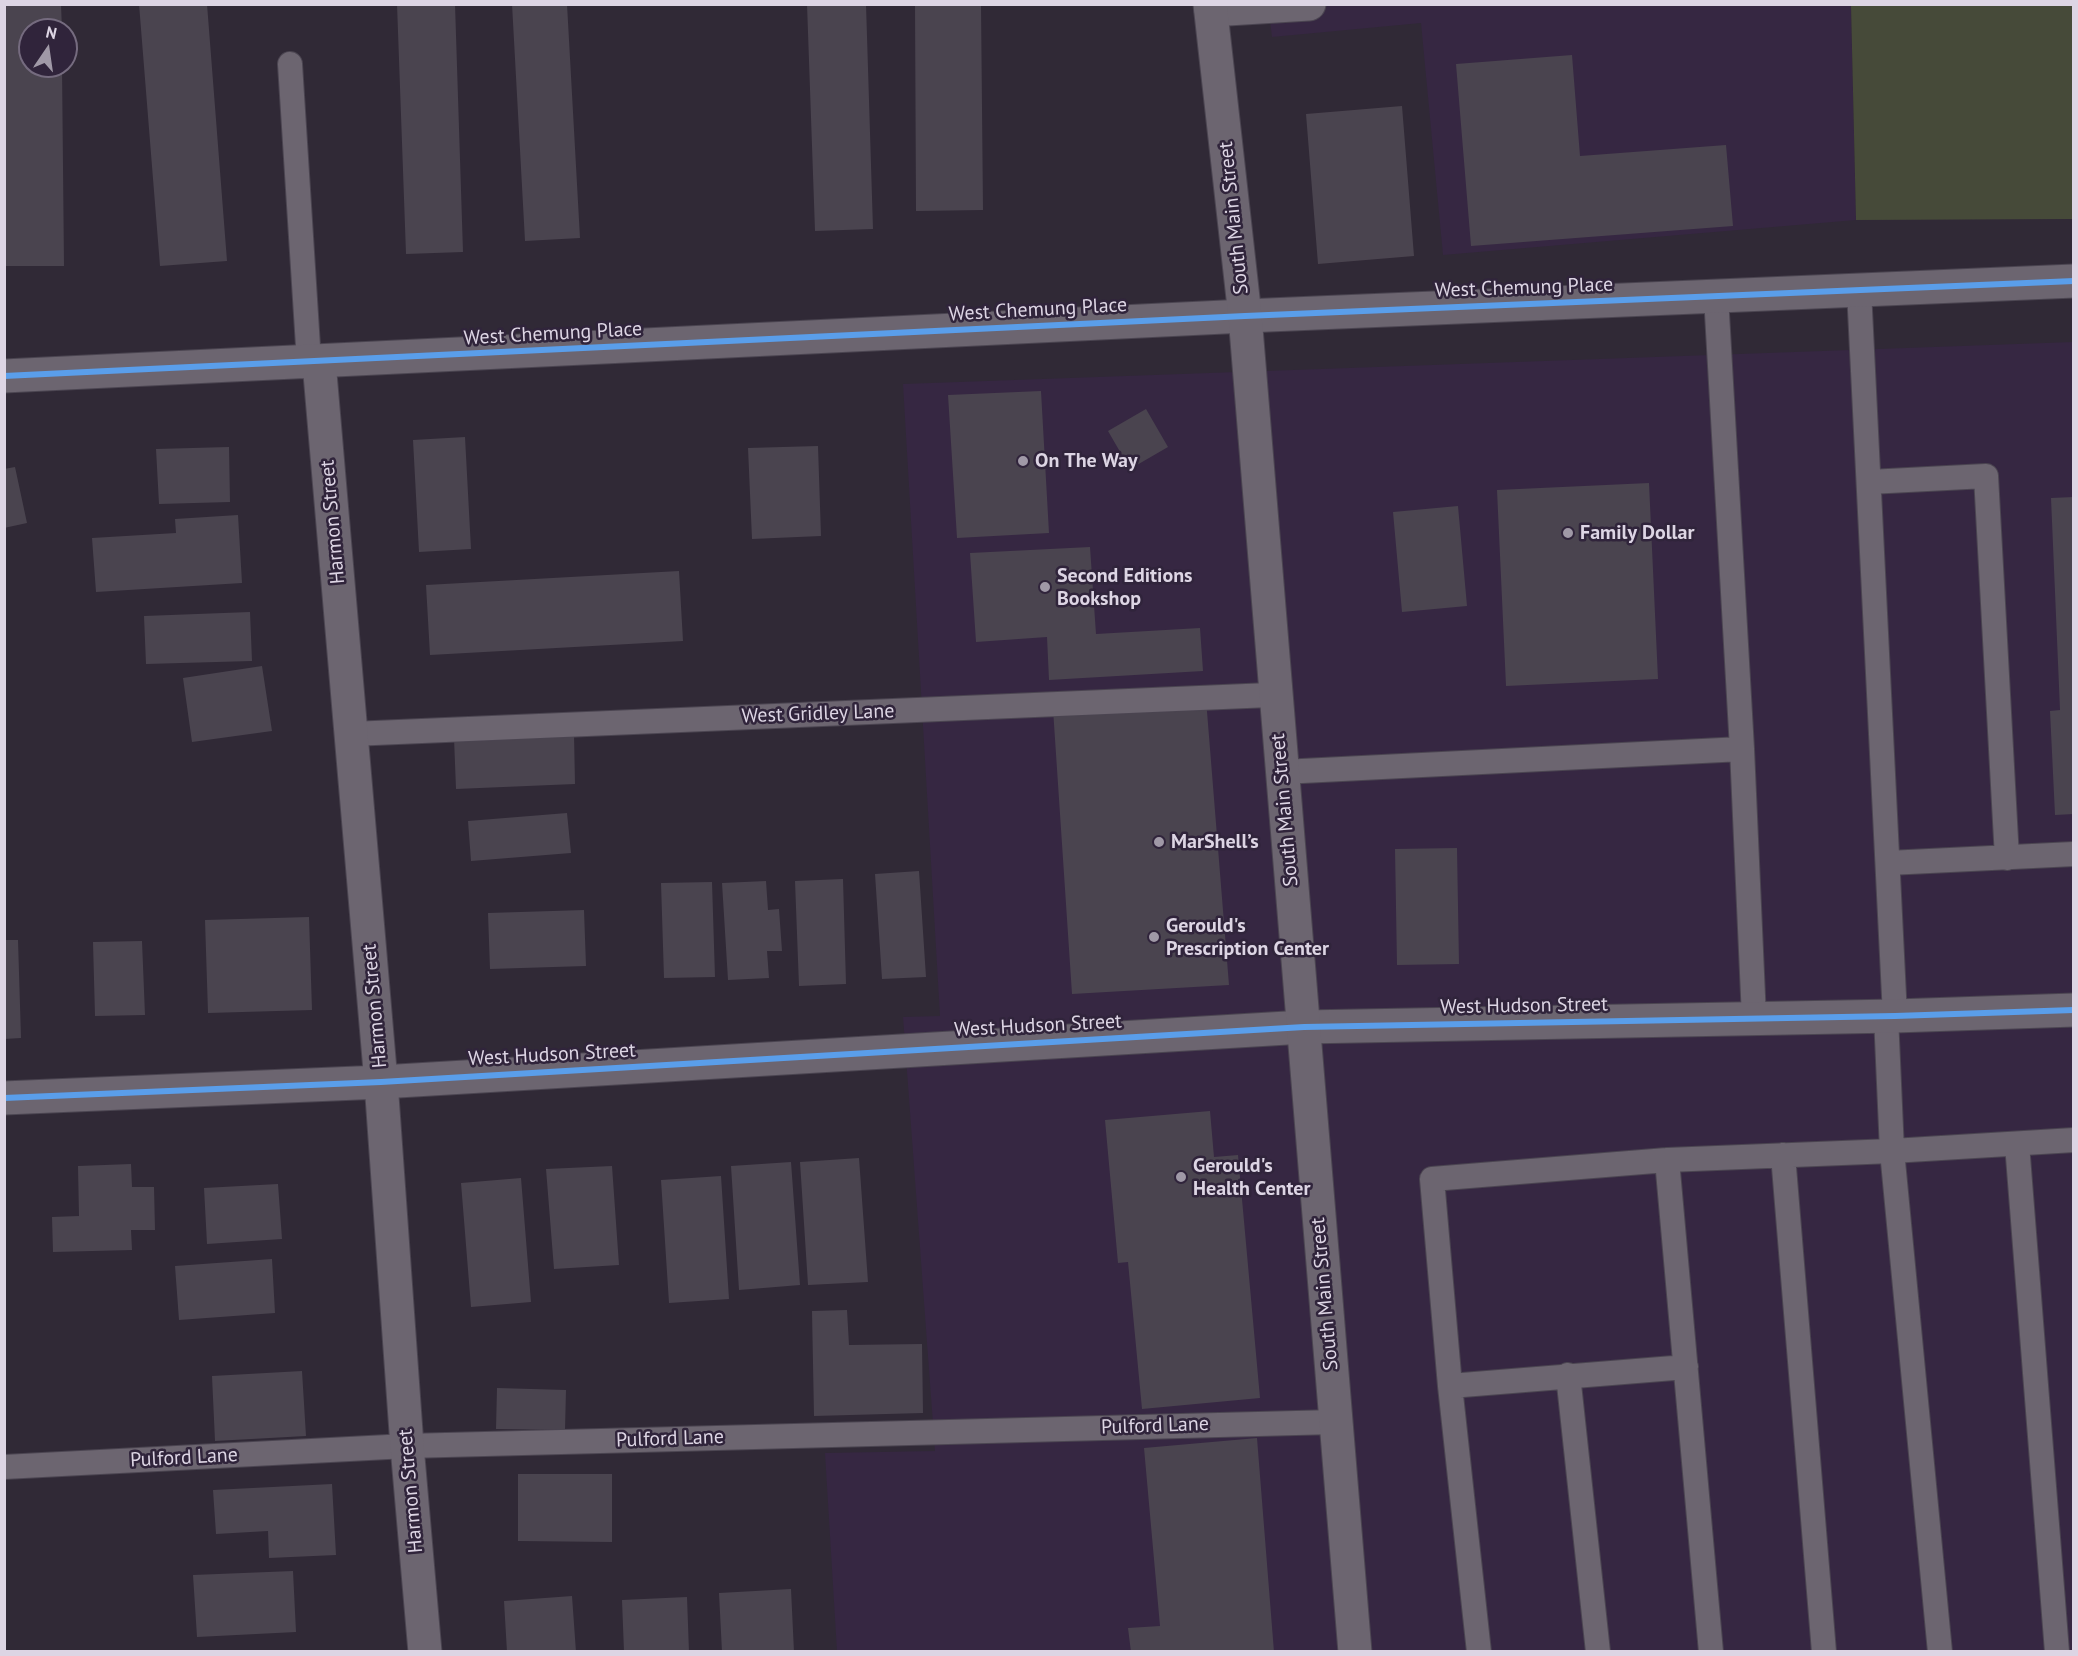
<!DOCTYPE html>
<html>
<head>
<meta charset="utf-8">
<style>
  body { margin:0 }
  #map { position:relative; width:2078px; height:1656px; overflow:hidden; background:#302936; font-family:"PT Sans",sans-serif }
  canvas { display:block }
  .frame { position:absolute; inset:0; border:6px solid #ddd5e4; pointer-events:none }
  .north { position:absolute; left:18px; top:18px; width:60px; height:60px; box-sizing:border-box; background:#30243b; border:2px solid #756b7f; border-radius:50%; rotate:13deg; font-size:16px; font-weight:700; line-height:24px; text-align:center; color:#ddd5e4 }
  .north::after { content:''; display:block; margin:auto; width:21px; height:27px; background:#a099a7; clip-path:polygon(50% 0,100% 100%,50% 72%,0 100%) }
</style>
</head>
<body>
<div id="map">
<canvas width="2078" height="1656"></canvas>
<div class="frame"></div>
<div class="north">N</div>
</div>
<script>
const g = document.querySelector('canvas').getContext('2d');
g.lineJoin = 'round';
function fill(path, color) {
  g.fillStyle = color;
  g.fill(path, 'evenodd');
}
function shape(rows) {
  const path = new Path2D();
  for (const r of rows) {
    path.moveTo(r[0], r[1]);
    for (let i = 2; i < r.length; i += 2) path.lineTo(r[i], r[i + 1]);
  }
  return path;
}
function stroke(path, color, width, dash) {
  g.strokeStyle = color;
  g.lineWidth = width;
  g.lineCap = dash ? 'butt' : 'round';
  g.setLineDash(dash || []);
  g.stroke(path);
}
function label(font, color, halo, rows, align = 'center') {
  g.font = font + ' "PT Sans",sans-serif';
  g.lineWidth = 5;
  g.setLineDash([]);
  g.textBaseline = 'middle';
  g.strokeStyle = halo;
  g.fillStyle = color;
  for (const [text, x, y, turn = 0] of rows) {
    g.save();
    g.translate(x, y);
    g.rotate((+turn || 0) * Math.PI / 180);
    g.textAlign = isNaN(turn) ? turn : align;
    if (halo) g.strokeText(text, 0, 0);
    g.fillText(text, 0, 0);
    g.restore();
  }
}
const built = shape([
  [1268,5,1851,5,1856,220,1443,255,1421,23,1272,37],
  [2073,342,2073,1651,837,1651,825,1453,935,1451,903,1017,940,1016,903,384]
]);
const green = shape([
  [1851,5,2073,5,2073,219,1856,220]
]);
const building = shape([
  [4,4,61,4,62,30,30,30,30,66,62,66,64,266,4,266],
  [139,4,207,4,227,261,160,266],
  [397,4,455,4,463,252,406,254],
  [512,4,567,4,580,238,525,241],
  [807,4,866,4,873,229,815,231],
  [915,4,981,4,983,210,916,211],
  [1572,55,1580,156,1726,145,1733,226,1471,246,1456,64],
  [1402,106,1414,256,1318,264,1306,114],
  [1041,391,1049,533,957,538,948,395],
  [1146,409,1168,447,1130,469,1108,431],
  [465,437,471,549,419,552,413,440],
  [818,446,821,536,752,539,748,448],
  [229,447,230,502,159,504,156,449],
  [15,467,27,523,4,528,4,469],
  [1649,483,1658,679,1506,686,1497,490],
  [2074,497,2074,814,2055,815,2050,711,2060,710,2051,498],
  [1458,506,1467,606,1402,612,1393,512],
  [238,515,242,583,96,592,92,538,176,533,175,519],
  [1090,547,1096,634,1200,628,1203,671,1049,680,1047,637,976,642,970,553],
  [679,571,683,641,430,655,426,585],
  [250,612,252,661,146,664,144,616],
  [262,666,272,731,192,742,183,678],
  [1206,699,1229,985,1072,994,1053,709],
  [574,734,575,784,456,789,454,738],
  [567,813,571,853,471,861,468,821],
  [1457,848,1459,964,1397,965,1395,849],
  [919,871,926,977,882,979,875,874],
  [843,879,846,984,799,986,795,881],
  [766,881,768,910,779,909,782,951,767,951,769,978,728,980,722,883],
  [712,882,715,977,664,978,661,883],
  [584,910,586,966,490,969,488,913],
  [309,917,312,1010,208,1013,205,920],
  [4,940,18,940,21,1038,4,1039],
  [142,941,145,1015,95,1016,93,942],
  [1210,1111,1214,1157,1238,1155,1260,1398,1142,1409,1128,1262,1118,1263,1105,1120],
  [859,1158,868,1282,808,1285,800,1162],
  [791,1162,800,1285,739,1290,731,1166],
  [131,1164,132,1187,154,1187,155,1230,131,1230,132,1250,53,1252,52,1217,79,1216,78,1166],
  [612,1166,619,1265,554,1269,546,1169],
  [721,1176,729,1299,669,1303,661,1180],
  [521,1178,531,1302,471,1307,461,1183],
  [278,1184,282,1239,207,1244,204,1188],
  [272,1259,275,1313,179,1320,175,1266],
  [847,1310,849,1345,922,1344,923,1413,814,1416,812,1311],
  [302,1371,306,1436,215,1441,212,1376],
  [497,1388,566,1390,565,1430,496,1429],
  [1257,1438,1274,1652,1131,1652,1128,1628,1160,1626,1144,1448],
  [518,1474,612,1474,612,1542,518,1541],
  [332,1484,336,1555,269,1558,268,1531,216,1534,213,1490],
  [293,1571,296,1632,197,1637,193,1575],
  [791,1589,794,1652,722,1652,719,1593],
  [572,1596,576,1652,507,1652,504,1601],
  [687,1597,689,1652,624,1652,622,1600]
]);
const service = shape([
  [290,64,309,362],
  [1859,290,1895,1016],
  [1716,296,1742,749,1754,1018],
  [1869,482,1986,476,2007,858],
  [351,734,1270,695,1277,707],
  [1282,772,1742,749],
  [1888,863,2074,854],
  [1886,1016,1892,1151,1940,1652],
  [2017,1144,2057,1652],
  [1783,1155,1824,1652],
  [1667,1160,1711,1652],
  [1568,1375,1598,1652],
  [1450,1386,1432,1179,1667,1160,1892,1151,2074,1140],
  [4,1467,407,1446,1335,1422],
  [1479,1652,1450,1386,1686,1367]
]);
const minor = shape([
  [1211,10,1309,4],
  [319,362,381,1082,407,1446,425,1652],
  [4,376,1245,316,2074,281],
  [4,1098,381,1082,1304,1027,1895,1016,2074,1010]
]);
const secondary = shape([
  [1210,4,1245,316,1355,1652]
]);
const cycleway = shape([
  [4,376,1245,316,2074,281],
  [4,1098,381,1082,1304,1027,1895,1016,2074,1010]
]);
const markers = [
  [1023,461,6,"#a099a7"],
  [1568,533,6,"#a099a7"],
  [1045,587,6,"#a099a7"],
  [1159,842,6,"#a099a7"],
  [1154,937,6,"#a099a7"],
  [1181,1177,6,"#a099a7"]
];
const streetNames = [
  ["South Main Street",1234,218,-96],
  ["West Chemung Place",1524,288,-2],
  ["West Chemung Place",1038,310,-3],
  ["West Chemung Place",553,334,-3],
  ["Harmon Street",333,522,-95],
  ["West Gridley Lane",818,714,-2],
  ["South Main Street",1285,810,-95],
  ["Harmon Street",375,1006,-95],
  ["West Hudson Street",1524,1006,-1],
  ["West Hudson Street",1038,1026,-3],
  ["West Hudson Street",552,1055,-3],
  ["South Main Street",1325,1294,-95],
  ["Pulford Lane",1155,1426,-2],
  ["Pulford Lane",670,1439,-2],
  ["Pulford Lane",184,1458,-3],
  ["Harmon Street",411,1491,-95]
];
const poiNames = [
  ["On The Way",1035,461],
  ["Family Dollar",1580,533],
  ["Second Editions",1057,576],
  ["Bookshop",1057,599],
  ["MarShell’s",1171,842],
  ["Gerould's",1166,926],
  ["Prescription Center",1166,949],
  ["Gerould's",1193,1166],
  ["Health Center",1193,1189]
];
fill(built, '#362742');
fill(green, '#464a39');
fill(building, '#4a444f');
stroke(service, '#4b4551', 26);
stroke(minor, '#4b4551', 35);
stroke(secondary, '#4b4551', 35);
stroke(service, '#6c6570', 24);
stroke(minor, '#6c6570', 33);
stroke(secondary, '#6c6570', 33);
stroke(cycleway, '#5a9eea', 6);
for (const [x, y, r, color] of markers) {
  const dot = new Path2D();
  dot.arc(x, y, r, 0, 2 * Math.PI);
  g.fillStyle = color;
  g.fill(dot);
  stroke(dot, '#30243b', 2);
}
label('20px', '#ddd5e4', '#30243b', streetNames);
label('bold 20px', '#ddd5e4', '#30243b', poiNames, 'left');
</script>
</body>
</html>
